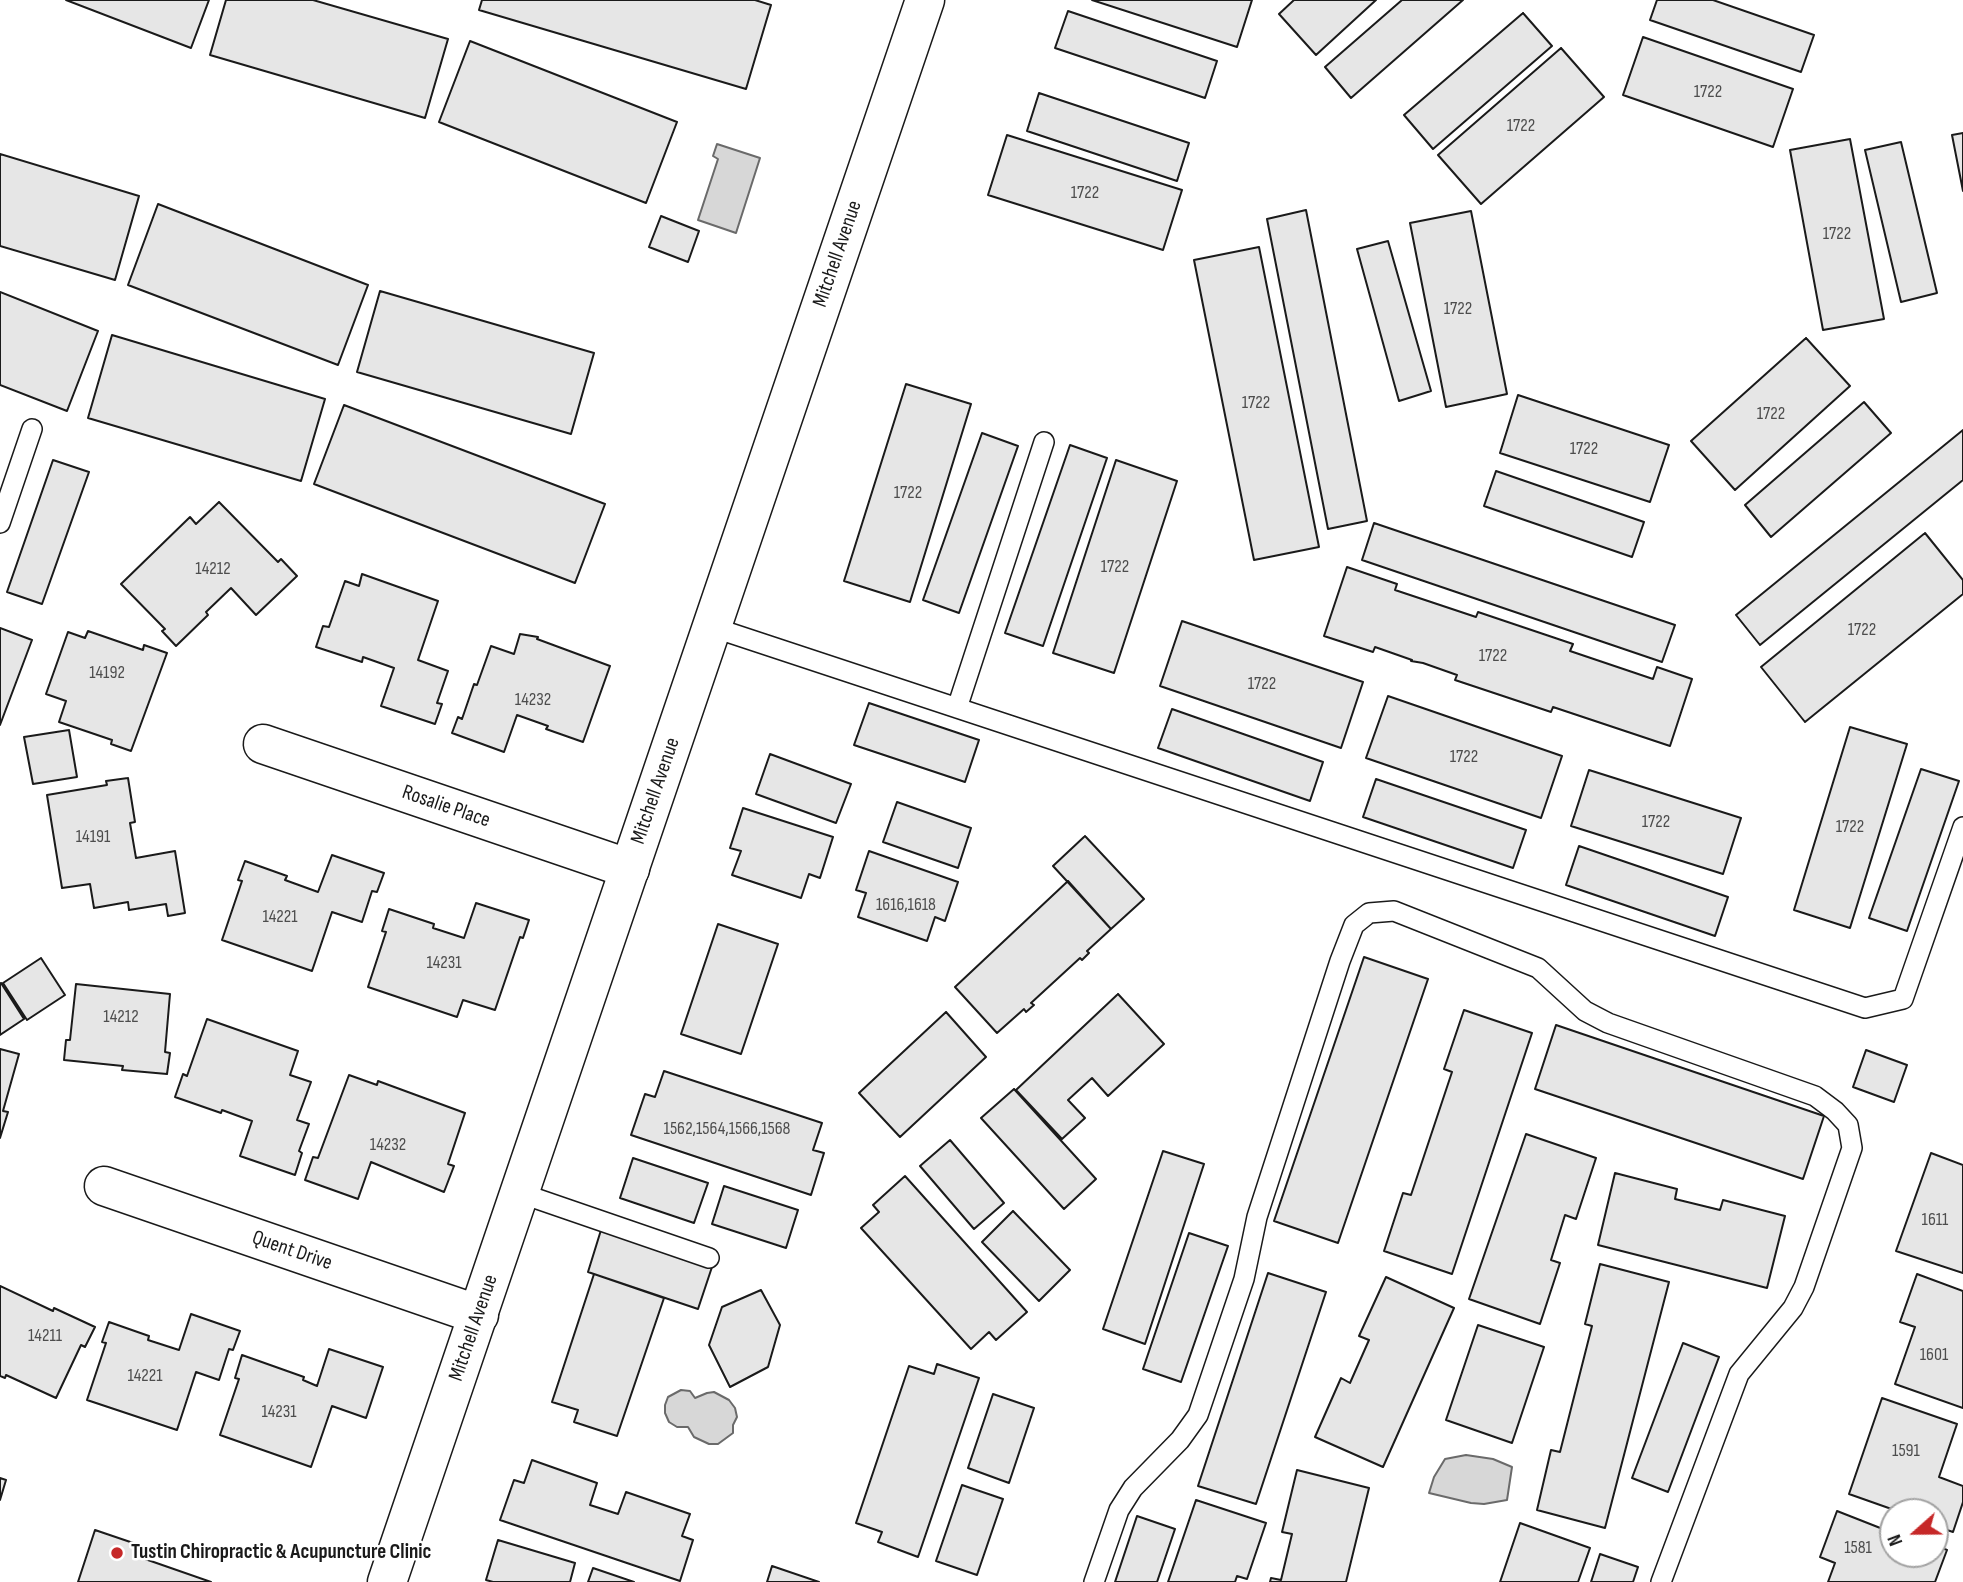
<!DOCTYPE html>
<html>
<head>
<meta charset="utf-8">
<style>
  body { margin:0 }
  #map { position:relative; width:1963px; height:1582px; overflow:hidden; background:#fff; font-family:"Sofia Sans Condensed",sans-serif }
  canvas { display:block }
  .north { position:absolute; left:1879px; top:1498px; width:70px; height:70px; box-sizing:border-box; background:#fff; border:2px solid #a3a3a3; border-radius:50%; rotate:249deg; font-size:19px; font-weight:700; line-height:28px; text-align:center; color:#1a1a1a }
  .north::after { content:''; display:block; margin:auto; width:24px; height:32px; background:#c62828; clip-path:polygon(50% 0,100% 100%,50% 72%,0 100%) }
</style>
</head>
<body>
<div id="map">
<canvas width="1963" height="1582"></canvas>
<div class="north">N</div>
</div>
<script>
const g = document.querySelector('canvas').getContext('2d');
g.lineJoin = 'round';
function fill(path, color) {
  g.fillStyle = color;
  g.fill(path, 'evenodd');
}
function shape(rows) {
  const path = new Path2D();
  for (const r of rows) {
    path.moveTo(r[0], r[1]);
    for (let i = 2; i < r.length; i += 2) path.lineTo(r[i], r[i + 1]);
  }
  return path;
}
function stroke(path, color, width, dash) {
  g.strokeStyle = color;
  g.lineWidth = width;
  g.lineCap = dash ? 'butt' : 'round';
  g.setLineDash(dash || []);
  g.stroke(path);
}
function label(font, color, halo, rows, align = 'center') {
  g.font = font + ' "Sofia Sans Condensed",sans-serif';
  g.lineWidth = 5;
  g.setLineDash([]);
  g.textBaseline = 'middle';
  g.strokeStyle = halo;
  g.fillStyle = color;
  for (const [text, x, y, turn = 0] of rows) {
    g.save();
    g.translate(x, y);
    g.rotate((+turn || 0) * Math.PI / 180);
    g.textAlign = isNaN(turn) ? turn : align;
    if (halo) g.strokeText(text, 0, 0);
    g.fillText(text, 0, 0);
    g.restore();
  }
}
const water = shape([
  [717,144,760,158,736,233,698,220,718,159,713,156,717,144],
  [681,1390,690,1391,695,1398,707,1393,714,1392,729,1400,735,1408,737,1417,733,1425,733,1433,718,1444,709,1444,694,1437,688,1427,677,1427,669,1422,665,1413,665,1405,668,1397,681,1390],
  [1466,1455,1493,1459,1512,1467,1507,1500,1484,1504,1471,1503,1429,1493,1434,1477,1445,1459,1466,1455]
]);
const building = shape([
  [66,0,209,0,191,48,66,0],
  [226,0,313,0,448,39,425,118,210,55,226,0],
  [482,0,755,0,771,5,746,89,479,10,482,0],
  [1092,0,1252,0,1237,47,1092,0],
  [1294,0,1376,0,1316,55,1279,14,1294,0],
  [1402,0,1463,0,1351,98,1325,67,1402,0],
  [1657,0,1713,0,1814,35,1801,72,1650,20,1657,0],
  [1068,11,1217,61,1205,98,1055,48,1068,11],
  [1523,13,1552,46,1433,149,1404,115,1523,13],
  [1643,37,1793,89,1773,147,1623,95,1643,37],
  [470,41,677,122,646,203,439,122,470,41],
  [1561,48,1604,97,1481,204,1438,155,1561,48],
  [1039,93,1189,143,1177,181,1027,131,1039,93],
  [1963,133,1963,191,1952,135,1963,133],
  [1007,135,1182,190,1163,250,988,195,1007,135],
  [1850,139,1884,319,1823,330,1790,150,1850,139],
  [1901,142,1937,293,1901,302,1865,150,1901,142],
  [0,154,139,196,115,280,0,246,0,154],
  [158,204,368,285,338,365,128,285,158,204],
  [1306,210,1367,521,1328,529,1267,219,1306,210],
  [1471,211,1507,394,1446,407,1410,223,1471,211],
  [661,216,699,231,688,262,649,247,661,216],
  [1388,241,1431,391,1399,401,1357,249,1388,241],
  [1259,247,1319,547,1254,560,1194,260,1259,247],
  [380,291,594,353,571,434,357,372,380,291],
  [0,292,98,331,67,411,0,385,0,292],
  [112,335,325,399,301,481,88,418,112,335],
  [1806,338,1850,386,1735,490,1691,441,1806,338],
  [906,384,971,404,910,602,844,581,906,384],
  [1518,395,1669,445,1650,502,1500,453,1518,395],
  [1864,402,1891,433,1771,537,1745,505,1864,402],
  [344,405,605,504,575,583,314,484,344,405],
  [1963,430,1963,480,1760,645,1736,615,1963,430],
  [982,433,1018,446,959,613,923,600,982,433],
  [1070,445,1107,458,1043,646,1005,633,1070,445],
  [53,460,89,472,42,604,7,592,53,460],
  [1116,460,1177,481,1114,673,1053,653,1116,460],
  [1496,471,1644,522,1632,557,1484,506,1496,471],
  [219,502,278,562,281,559,297,576,256,615,231,588,206,612,208,615,176,646,162,631,165,629,121,584,190,517,196,524,219,502],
  [1374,523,1675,625,1662,662,1362,560,1374,523],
  [1925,533,1963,580,1963,594,1805,722,1761,667,1925,533],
  [1347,567,1397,584,1395,590,1476,617,1478,612,1573,644,1570,651,1653,679,1657,667,1692,679,1670,746,1553,707,1551,712,1455,680,1457,675,1423,663,1411,661,1412,660,1375,647,1373,652,1324,636,1347,567],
  [362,574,438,601,418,660,448,671,437,703,442,704,435,724,381,706,394,668,363,657,362,662,316,647,323,626,329,627,345,581,359,586,362,574],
  [1182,621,1363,682,1341,748,1160,686,1182,621],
  [0,628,32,640,0,725,0,628],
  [88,631,143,650,144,645,167,653,131,751,111,744,112,740,59,722,66,701,46,694,68,632,85,638,88,631],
  [520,634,538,637,537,639,610,666,583,742,546,729,548,726,517,715,504,752,452,733,458,717,462,719,474,684,477,685,491,646,514,654,520,634],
  [1388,696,1562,756,1541,818,1366,758,1388,696],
  [869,703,979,740,965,782,854,745,869,703],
  [1172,709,1323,762,1310,801,1158,748,1172,709],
  [1850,727,1907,744,1850,928,1794,910,1850,727],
  [69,730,77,777,33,784,24,737,69,730],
  [770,754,851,784,836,823,756,794,770,754],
  [1921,769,1959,781,1907,931,1869,918,1921,769],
  [1589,770,1741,818,1723,874,1571,826,1589,770],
  [128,778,135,822,130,823,136,858,175,851,185,913,168,916,166,904,129,910,128,902,94,908,90,884,62,888,47,795,107,785,106,781,128,778],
  [1376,779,1526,830,1513,868,1363,817,1376,779],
  [897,802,971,828,958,868,883,842,897,802],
  [743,808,833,837,820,878,809,874,801,898,732,875,741,851,730,848,743,808],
  [1085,836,1144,899,1111,929,1053,866,1085,836],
  [1579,846,1728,897,1715,936,1566,885,1579,846],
  [869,851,958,882,945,921,935,917,927,941,858,917,866,893,856,890,869,851],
  [332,855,384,873,377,892,372,891,362,922,332,912,312,971,222,940,242,881,238,880,245,861,287,876,285,880,318,892,332,855],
  [1068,881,1111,929,1087,951,1089,953,1082,960,1080,958,1031,1003,1034,1005,1026,1012,1024,1009,997,1033,955,987,1068,881],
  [476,903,529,920,523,938,520,937,495,1010,463,1000,457,1017,368,987,386,932,382,931,389,909,434,924,433,928,464,938,476,903],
  [718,924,778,944,741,1054,681,1034,718,924],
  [1364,957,1428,979,1338,1243,1274,1221,1364,957],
  [41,958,65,995,27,1020,3,983,41,958],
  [1,983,24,1019,0,1035,0,984,1,983],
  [76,984,170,994,165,1052,170,1053,167,1074,122,1070,123,1066,64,1060,66,1040,70,1040,76,984],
  [1118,994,1164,1044,1108,1096,1092,1078,1068,1100,1085,1118,1062,1139,1016,1090,1118,994],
  [1464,1010,1532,1033,1452,1274,1384,1251,1403,1193,1411,1195,1452,1072,1444,1069,1464,1010],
  [946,1012,986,1057,900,1137,859,1093,946,1012],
  [207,1019,298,1051,290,1075,311,1082,297,1120,309,1124,299,1151,302,1153,295,1175,240,1156,252,1121,222,1110,221,1113,175,1097,183,1074,187,1076,207,1019],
  [1556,1025,1824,1116,1803,1179,1535,1089,1556,1025],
  [0,1049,19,1054,3,1111,8,1112,0,1138,0,1049],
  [1866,1050,1907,1065,1894,1102,1853,1087,1866,1050],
  [664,1071,822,1123,813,1150,824,1153,811,1195,631,1135,645,1094,655,1097,664,1071],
  [349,1075,377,1085,378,1081,465,1113,448,1164,454,1166,444,1192,371,1162,358,1199,305,1180,313,1157,318,1158,349,1075],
  [1014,1089,1096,1179,1064,1209,981,1118,1014,1089],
  [1526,1134,1596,1158,1576,1219,1565,1215,1551,1260,1560,1263,1540,1324,1469,1299,1526,1134],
  [950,1140,1004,1203,974,1229,920,1166,950,1140],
  [1163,1151,1204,1164,1145,1344,1103,1329,1163,1151],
  [1931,1153,1963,1165,1963,1273,1896,1251,1931,1153],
  [633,1158,708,1183,694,1223,620,1198,633,1158],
  [1615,1173,1677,1189,1675,1199,1720,1210,1723,1200,1785,1216,1767,1288,1598,1245,1615,1173],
  [905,1176,1027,1312,996,1340,989,1332,971,1349,861,1228,879,1212,873,1205,905,1176],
  [724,1186,798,1210,786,1248,712,1224,724,1186],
  [1013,1211,1070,1270,1039,1301,982,1242,1013,1211],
  [601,1230,712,1267,698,1309,588,1272,601,1230],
  [1189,1233,1228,1246,1181,1382,1143,1369,1189,1233],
  [1600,1264,1669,1282,1605,1528,1537,1510,1551,1450,1560,1452,1592,1326,1585,1324,1600,1264],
  [1268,1273,1326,1292,1256,1504,1198,1486,1268,1273],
  [594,1274,664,1298,617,1436,574,1422,578,1410,552,1402,594,1274],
  [1917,1274,1963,1291,1963,1408,1895,1384,1915,1327,1900,1322,1917,1274],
  [1386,1277,1454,1308,1383,1467,1315,1437,1341,1378,1350,1383,1369,1340,1359,1336,1386,1277],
  [0,1286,53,1311,54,1308,95,1327,85,1347,81,1345,56,1398,6,1375,5,1378,0,1376,0,1286],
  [761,1290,780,1325,768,1367,730,1387,709,1345,722,1307,761,1290],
  [191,1314,240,1331,233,1350,229,1349,219,1380,196,1372,177,1430,87,1400,106,1343,102,1342,109,1322,149,1336,148,1340,179,1350,191,1314],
  [1478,1325,1544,1347,1512,1443,1446,1420,1478,1325],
  [1683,1343,1719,1357,1668,1492,1632,1478,1683,1343],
  [329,1349,383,1367,366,1418,332,1406,311,1467,220,1435,239,1379,235,1378,242,1355,304,1377,303,1380,317,1386,329,1349],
  [937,1364,979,1378,918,1557,878,1542,882,1532,856,1523,909,1366,934,1374,937,1364],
  [993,1394,1034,1408,1009,1483,968,1468,993,1394],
  [1882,1398,1957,1424,1939,1477,1963,1486,1963,1502,1953,1532,1935,1526,1935,1512,1900,1512,1849,1494,1882,1398],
  [532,1460,597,1483,590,1505,618,1514,626,1492,690,1514,682,1536,693,1540,680,1581,500,1520,514,1480,524,1483,532,1460],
  [1297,1470,1369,1488,1346,1582,1270,1582,1271,1578,1281,1580,1292,1534,1282,1532,1297,1470],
  [0,1478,6,1480,0,1500,0,1478],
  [962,1485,1003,1499,977,1575,936,1561,962,1485],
  [1196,1500,1266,1523,1247,1579,1237,1576,1235,1582,1168,1582,1196,1500],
  [1837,1511,1893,1533,1893,1554,1935,1554,1935,1545,1947,1550,1935,1582,1828,1582,1835,1563,1820,1557,1837,1511],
  [1137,1516,1175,1529,1157,1582,1115,1582,1137,1516],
  [1520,1523,1590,1548,1578,1582,1500,1582,1520,1523],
  [95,1530,148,1548,145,1559,211,1582,78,1582,95,1530],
  [498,1540,575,1563,570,1582,493,1582,486,1580,498,1540],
  [1600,1554,1638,1567,1633,1582,1591,1582,1600,1554],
  [772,1566,819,1582,767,1582,772,1566],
  [593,1568,634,1582,588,1582,593,1568]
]);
const lane = shape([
  [0,523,32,429],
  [712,627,1865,1008,1903,999,1963,827],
  [957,708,1044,442],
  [520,1193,709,1258],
  [1094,1582,1119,1510,1133,1488,1180,1440,1198,1415,1244,1279,1257,1217,1340,961,1354,925,1369,913,1394,911,1538,968,1585,1011,1608,1023,1815,1096,1835,1111,1848,1125,1852,1148,1804,1287,1793,1308,1739,1374,1661,1582]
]);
const street = shape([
  [263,744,630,869],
  [104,1186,479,1315]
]);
const secondary = shape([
  [387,1582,925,0]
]);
const markers = [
  [117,1553,7,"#c62828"]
];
const numberNames = [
  ["1722",1708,92],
  ["1722",1521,126],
  ["1722",1085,193],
  ["1722",1837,234],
  ["1722",1458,309],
  ["1722",1256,403],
  ["1722",1771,414],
  ["1722",1584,449],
  ["1722",908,493],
  ["1722",1115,567],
  ["14212",213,569],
  ["1722",1862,630],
  ["1722",1493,656],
  ["14192",107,673],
  ["1722",1262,684],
  ["14232",533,700],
  ["1722",1464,757],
  ["1722",1656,822],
  ["1722",1850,827],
  ["14191",93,837],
  ["1616,1618",906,905],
  ["14221",280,917],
  ["14231",444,963],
  ["14212",121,1017],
  ["1562,1564,1566,1568",727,1129],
  ["14232",388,1145],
  ["1611",1935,1220],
  ["14211",45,1336],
  ["1601",1934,1355],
  ["14221",145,1376],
  ["14231",279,1412],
  ["1591",1906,1451],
  ["1581",1858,1548]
];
const streetNames = [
  ["Mitchell Avenue",838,254,-71],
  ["Mitchell Avenue",656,791,-71],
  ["Rosalie Place",446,807,19],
  ["Quent Drive",292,1251,19],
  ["Mitchell Avenue",474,1328,-71]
];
const poiNames = [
  ["Tustin Chiropractic & Acupuncture Clinic",131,1553]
];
fill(water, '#d7d7d7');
stroke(water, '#6a6a6a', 2);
fill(building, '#e6e6e6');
stroke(building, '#1a1a1a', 2);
stroke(lane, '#1a1a1a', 22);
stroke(street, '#1a1a1a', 41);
stroke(secondary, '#1a1a1a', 41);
stroke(lane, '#fff', 19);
stroke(street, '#fff', 38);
stroke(secondary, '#fff', 38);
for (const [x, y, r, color] of markers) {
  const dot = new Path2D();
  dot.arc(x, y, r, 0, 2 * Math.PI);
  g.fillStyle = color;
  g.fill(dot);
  stroke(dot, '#fff', 2.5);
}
label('18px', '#4d4d4d', null, numberNames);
label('21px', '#1a1a1a', '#fff', streetNames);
label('bold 21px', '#1a1a1a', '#fff', poiNames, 'left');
</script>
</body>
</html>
